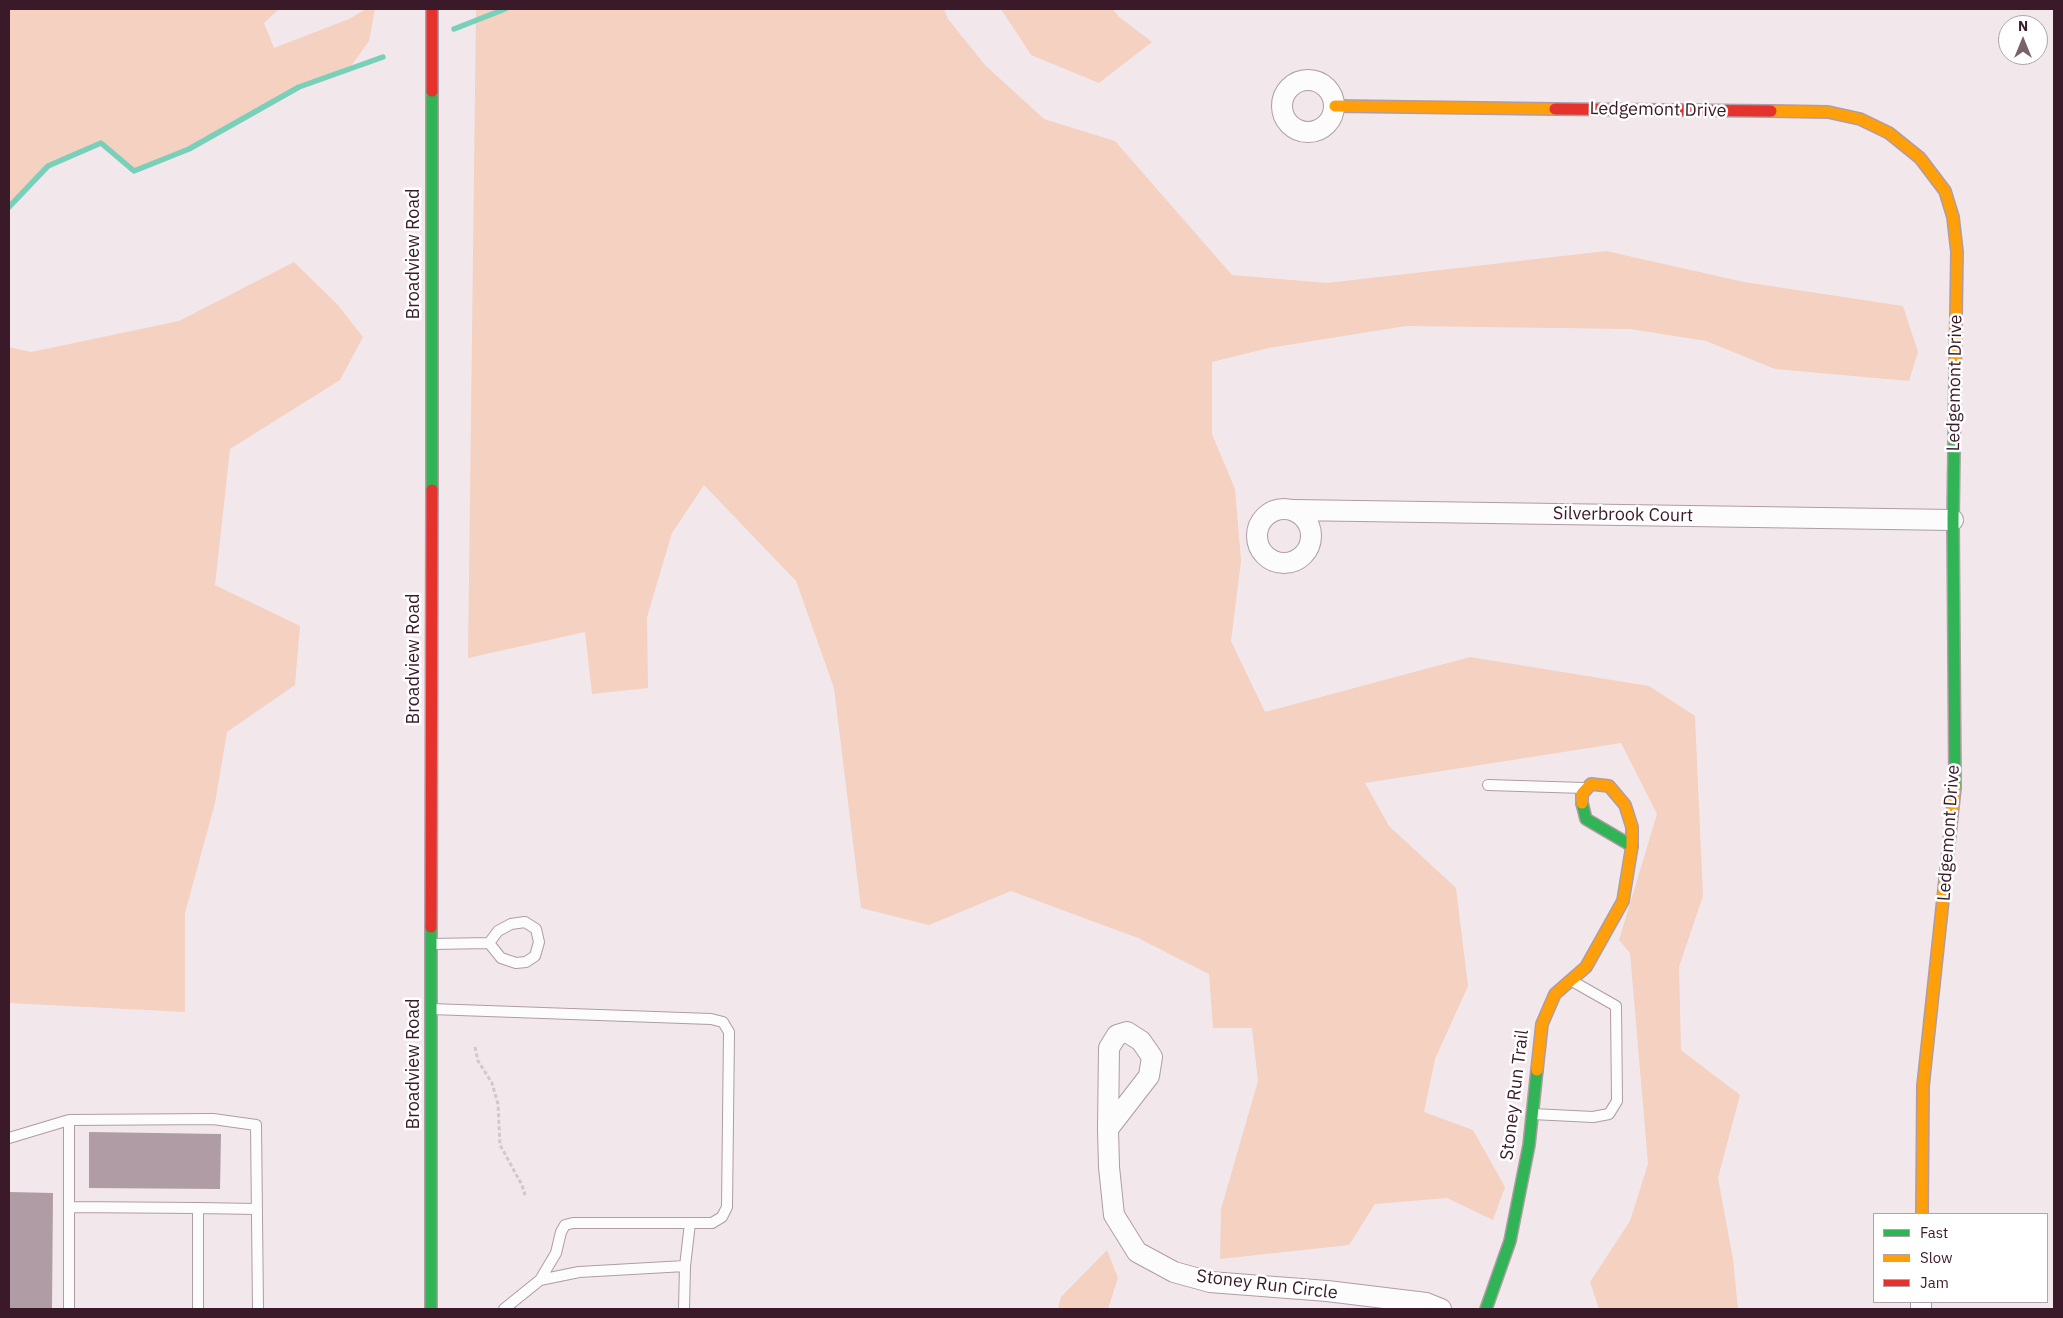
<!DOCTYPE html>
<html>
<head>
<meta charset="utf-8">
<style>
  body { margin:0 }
  #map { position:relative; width:2063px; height:1318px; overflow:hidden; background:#f2e8ec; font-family:"IBM Plex Sans",sans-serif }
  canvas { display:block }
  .frame { position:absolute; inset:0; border:10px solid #3a1a29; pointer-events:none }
  .legend { position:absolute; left:1873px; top:1213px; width:175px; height:90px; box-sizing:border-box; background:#fff; border:1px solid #b0a3a9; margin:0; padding:6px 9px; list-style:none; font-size:15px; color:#3a1a29 }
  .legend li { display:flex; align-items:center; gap:10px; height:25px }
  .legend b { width:25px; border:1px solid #b0a3a9 }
  .north { position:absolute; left:1998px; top:15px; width:50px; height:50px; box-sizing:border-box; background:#fff; border:1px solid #b0a3a9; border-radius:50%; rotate:0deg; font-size:14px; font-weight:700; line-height:20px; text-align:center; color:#3a1a29 }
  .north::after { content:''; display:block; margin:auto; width:18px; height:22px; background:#7a626d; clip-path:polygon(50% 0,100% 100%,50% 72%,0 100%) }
</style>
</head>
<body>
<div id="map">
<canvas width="2063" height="1318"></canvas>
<div class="frame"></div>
<ul class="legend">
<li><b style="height:6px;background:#30b455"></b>Fast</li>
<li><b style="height:6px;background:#ff9f0a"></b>Slow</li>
<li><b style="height:6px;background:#e5322d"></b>Jam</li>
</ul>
<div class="north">N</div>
</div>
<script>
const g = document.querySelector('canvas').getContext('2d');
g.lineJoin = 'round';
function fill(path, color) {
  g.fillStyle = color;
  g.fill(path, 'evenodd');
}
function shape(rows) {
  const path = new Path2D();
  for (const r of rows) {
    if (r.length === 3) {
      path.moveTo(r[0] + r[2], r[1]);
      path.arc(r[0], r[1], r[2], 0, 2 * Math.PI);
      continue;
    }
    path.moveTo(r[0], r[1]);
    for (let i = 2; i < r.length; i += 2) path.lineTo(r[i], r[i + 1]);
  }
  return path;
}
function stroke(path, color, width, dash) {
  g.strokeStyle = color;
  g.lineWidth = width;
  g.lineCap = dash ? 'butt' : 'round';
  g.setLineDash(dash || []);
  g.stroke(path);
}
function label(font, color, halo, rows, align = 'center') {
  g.font = font + ' "IBM Plex Sans",sans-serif';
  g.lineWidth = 5;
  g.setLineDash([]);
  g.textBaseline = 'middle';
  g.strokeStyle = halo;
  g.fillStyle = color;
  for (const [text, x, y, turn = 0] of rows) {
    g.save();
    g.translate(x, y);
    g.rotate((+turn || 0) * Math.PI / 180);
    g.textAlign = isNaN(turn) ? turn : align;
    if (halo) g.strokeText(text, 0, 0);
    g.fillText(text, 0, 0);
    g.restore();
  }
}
const green = shape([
  [9,9,279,9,264,23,274,48,349,19,366,9,375,9,369,41,349,69,299,87,189,149,134,171,100,143,48,166,9,207],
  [476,9,944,9,948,19,985,65,1044,119,1115,141,1232,275,1327,283,1606,251,1744,282,1903,306,1918,352,1909,381,1775,369,1706,341,1630,329,1406,326,1269,348,1212,362,1212,434,1235,489,1241,561,1231,641,1265,712,1470,657,1649,686,1695,716,1703,896,1679,967,1681,1050,1740,1095,1718,1178,1733,1259,1738,1309,1599,1309,1590,1282,1630,1221,1648,1164,1630,953,1619,940,1657,814,1621,743,1365,783,1389,826,1456,888,1468,986,1435,1059,1424,1112,1473,1130,1505,1187,1493,1220,1447,1198,1375,1204,1349,1245,1220,1259,1221,1209,1258,1081,1252,1028,1213,1028,1209,974,1138,938,1011,891,929,925,861,908,834,688,796,581,704,485,672,533,647,617,648,688,592,694,585,632,468,658],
  [1001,9,1113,9,1118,16,1152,42,1099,83,1031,55],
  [294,262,338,305,363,337,340,380,230,449,215,585,300,626,295,685,227,732,215,803,185,913,185,1012,9,1003,9,347,31,352,179,321],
  [1107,1250,1118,1278,1108,1309,1058,1309,1061,1297]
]);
const stream = shape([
  [454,29,505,9],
  [9,207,48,166,101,143,134,171,189,149,299,87,383,57]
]);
const building = shape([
  [89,1132,221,1134,220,1189,89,1188],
  [9,1192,53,1193,52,1309,9,1309]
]);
const path = shape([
  [475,1047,478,1061,492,1083,498,1104,500,1145,522,1185,525,1195]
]);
const lane = shape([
  [1488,785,1584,788],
  [432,944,489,943,498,931,511,924,525,922,536,929,539,942,535,956,526,962,516,963,501,958,489,943],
  [431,1009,711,1019,723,1022,729,1032,727,1207,722,1217,712,1223,573,1223,565,1225,561,1232,556,1253,540,1280,504,1309],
  [1532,1114,1593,1117,1609,1114,1617,1101,1616,1006,1572,981],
  [9,1138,69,1120],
  [69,1207,198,1208],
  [540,1280,579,1272,685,1266],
  [69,1309,69,1120,213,1119,256,1125,258,1309],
  [198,1309,198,1208,257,1209],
  [684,1309,685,1266,690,1223]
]);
const street = shape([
  [1308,106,26],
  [1284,536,27],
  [1293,510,1953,520],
  [1108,1129,1149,1076,1152,1057,1141,1041,1127,1032,1117,1035,1109,1048,1108,1129,1109,1167,1114,1215,1137,1252,1174,1272,1210,1282,1327,1291,1426,1303,1441,1309],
  [1921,1309,1921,1302]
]);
const fast = shape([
  [432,490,432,91],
  [1955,787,1953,520,1955,378],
  [1582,803,1586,819,1632,846],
  [431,1309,431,927],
  [1486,1309,1510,1241,1529,1145,1537,1070]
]);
const slow = shape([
  [1335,106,1555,109],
  [1771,111,1828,112,1860,119,1889,133,1920,158,1945,191,1953,217,1957,252,1955,378],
  [1537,1070,1542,1024,1555,994,1586,967,1623,901,1632,846,1632,827,1625,805,1609,786,1591,784,1582,794,1582,803],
  [1922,1214,1923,1086,1955,787]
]);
const jam = shape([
  [432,91,432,9],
  [1555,109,1771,111],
  [431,927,432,490]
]);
const streetNames = [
  ["Ledgemont Drive",1658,110,1],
  ["Broadview Road",414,254,-90],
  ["Ledgemont Drive",1955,383,-89],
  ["Silverbrook Court",1623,515,1],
  ["Broadview Road",414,659,-90],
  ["Ledgemont Drive",1949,833,-86],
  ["Broadview Road",414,1064,-90],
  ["Stoney Run Trail",1515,1095,-83],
  ["Stoney Run Circle",1267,1285,7]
];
fill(green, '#f4d1c1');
stroke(stream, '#79d0ba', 5.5);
fill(building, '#af9ca4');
stroke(lane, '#af9ca4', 12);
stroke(street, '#af9ca4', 22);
stroke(fast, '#af9ca4', 14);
stroke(slow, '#af9ca4', 14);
stroke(jam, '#af9ca4', 14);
stroke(path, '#cfc9cc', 3, [4, 2.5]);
stroke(lane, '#fdfcfc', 10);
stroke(street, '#fdfcfc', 20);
stroke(fast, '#30b455', 11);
stroke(slow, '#ff9f0a', 11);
stroke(jam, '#e5322d', 11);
label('18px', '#3a1a29', '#fff', streetNames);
</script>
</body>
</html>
